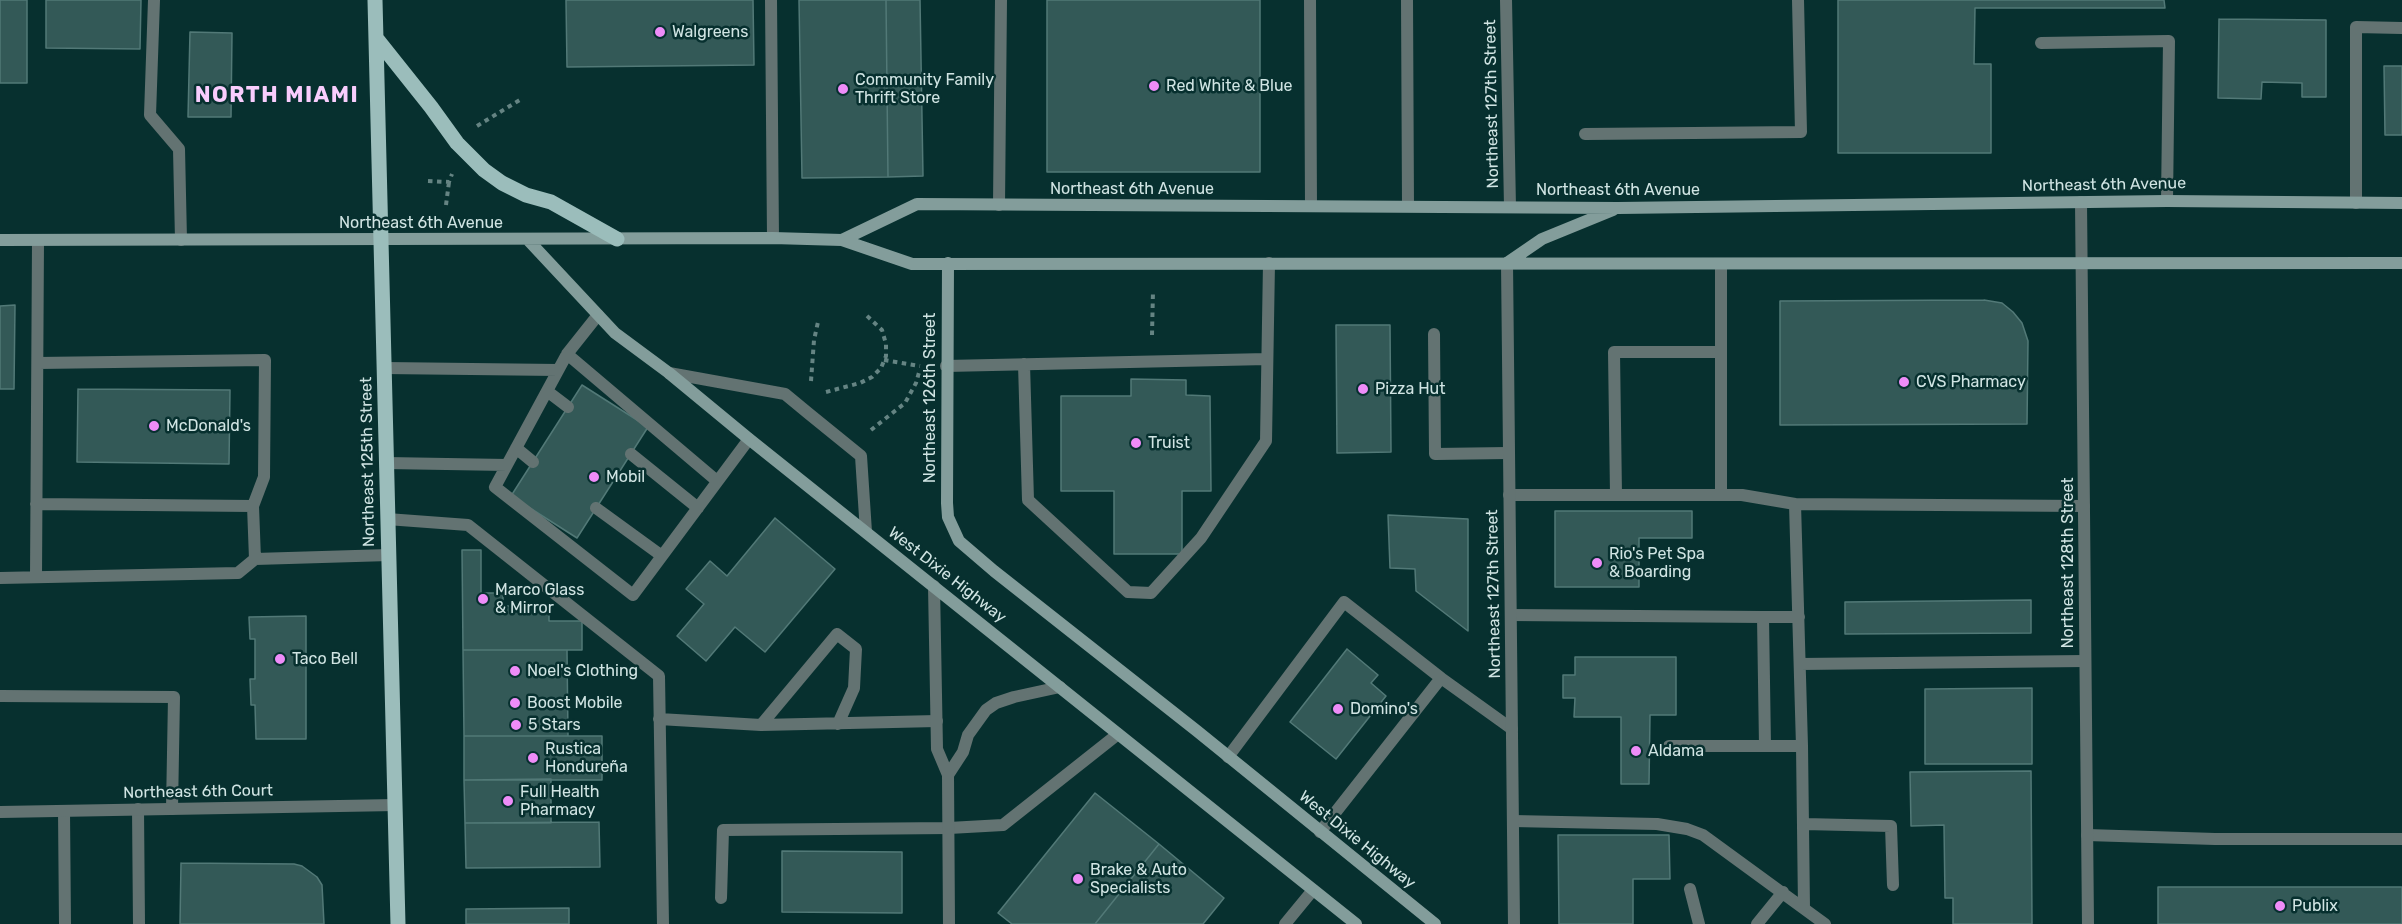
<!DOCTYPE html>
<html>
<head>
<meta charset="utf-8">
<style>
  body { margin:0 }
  canvas { display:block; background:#07302f }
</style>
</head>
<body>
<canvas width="2402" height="924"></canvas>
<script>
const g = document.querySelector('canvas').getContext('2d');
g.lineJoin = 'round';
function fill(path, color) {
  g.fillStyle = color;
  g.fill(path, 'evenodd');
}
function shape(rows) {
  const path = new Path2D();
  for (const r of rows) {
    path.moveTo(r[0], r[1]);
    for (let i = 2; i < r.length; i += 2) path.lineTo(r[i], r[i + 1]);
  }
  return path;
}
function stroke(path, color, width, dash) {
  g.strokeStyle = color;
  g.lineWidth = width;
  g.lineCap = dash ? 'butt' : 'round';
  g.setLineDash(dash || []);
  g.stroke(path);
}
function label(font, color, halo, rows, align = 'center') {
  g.font = font + ' Rubik,sans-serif';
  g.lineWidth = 5;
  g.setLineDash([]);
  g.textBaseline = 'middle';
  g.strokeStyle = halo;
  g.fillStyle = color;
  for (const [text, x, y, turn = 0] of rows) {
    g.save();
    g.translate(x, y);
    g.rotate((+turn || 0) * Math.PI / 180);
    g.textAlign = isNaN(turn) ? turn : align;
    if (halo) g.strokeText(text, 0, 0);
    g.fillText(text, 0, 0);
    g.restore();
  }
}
const building = shape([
  [0,0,27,0,27,83,0,83,0,0],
  [46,0,141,0,140,49,46,48,46,0],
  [566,0,753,0,754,65,567,67,566,0],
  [799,0,886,0,888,177,802,178,799,0],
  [886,0,920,0,923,176,888,177,886,0],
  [1047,0,1260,0,1260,172,1047,172,1047,0],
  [1838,0,2164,0,2165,8,1975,8,1974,64,1991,64,1991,153,1838,153,1838,0],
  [2219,19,2326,20,2326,97,2302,97,2302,83,2262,82,2261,99,2218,98,2219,19],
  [190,32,232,33,231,117,188,117,190,32],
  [2384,66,2402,66,2402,135,2385,135,2384,66],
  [1984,300,2002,303,2013,312,2022,323,2028,341,2027,424,1780,425,1780,301,1984,300],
  [15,305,14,389,0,389,0,306,15,305],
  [1336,325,1390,325,1391,452,1337,453,1336,325],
  [1131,379,1186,380,1186,395,1210,396,1211,491,1182,491,1182,554,1114,554,1114,491,1061,491,1061,396,1131,396,1131,379],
  [582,385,648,427,577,538,511,496,582,385],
  [78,389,230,390,229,464,77,462,78,389],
  [1555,511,1692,511,1692,538,1639,538,1639,587,1555,587,1555,511],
  [1388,515,1468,519,1468,631,1416,591,1415,569,1390,568,1388,515],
  [775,518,835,569,765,652,735,627,706,661,677,636,704,604,686,589,710,561,727,576,775,518],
  [462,550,481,550,481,593,503,593,503,606,549,606,549,621,582,621,582,650,463,650,462,550],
  [2031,600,2031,633,1845,634,1845,602,2031,600],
  [306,616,306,739,256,739,255,705,251,705,250,679,255,679,255,639,250,639,249,617,306,616],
  [1347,649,1378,675,1371,683,1386,696,1336,759,1290,722,1347,649],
  [463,650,567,650,568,736,464,736,463,650],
  [1575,657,1676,657,1676,715,1650,715,1649,784,1621,784,1621,717,1574,717,1575,698,1563,698,1563,675,1575,675,1575,657],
  [2032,688,2032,764,1925,764,1925,689,2032,688],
  [464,736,602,736,602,780,464,780,464,736],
  [2031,771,2032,924,1953,924,1953,898,1945,898,1944,825,1911,826,1910,772,2031,771],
  [551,779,551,823,465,823,464,780,551,779],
  [1095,793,1159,844,1095,924,1012,924,998,913,1095,793],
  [599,822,600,867,466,868,465,823,599,822],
  [1558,835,1669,835,1670,879,1633,879,1633,924,1559,924,1558,835],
  [1159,844,1224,898,1203,924,1095,924,1159,844],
  [782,851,902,852,902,913,782,912,782,851],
  [181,863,294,864,302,866,317,877,322,885,324,924,180,924,181,863],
  [2158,887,2402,887,2402,924,2158,924,2158,887],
  [569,908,569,924,466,924,466,909,569,908]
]);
const path = shape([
  [477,126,523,98],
  [428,181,449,182,452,174],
  [446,205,449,182],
  [1152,335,1153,291],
  [884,360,920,366],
  [811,381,814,340,818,322],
  [826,392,860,383,872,377,881,368,886,356,886,344,882,330,864,313],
  [871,430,905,403,916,383,920,369]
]);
const service = shape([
  [154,0,150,115,179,149,181,240],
  [771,0,773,238],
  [1310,0,1311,206],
  [1407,0,1408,206],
  [2041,43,2169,41,2167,201],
  [1585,134,1801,132,1798,0],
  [2356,203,2356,27,2402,28],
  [999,205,1001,0],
  [1721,265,1721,495],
  [1434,334,1435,454,1508,453],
  [567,354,598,315],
  [38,363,265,360,264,477,253,506,255,559],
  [1024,364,1028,500,1128,592,1151,593,1201,538,1266,441,1269,263],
  [946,366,1267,359],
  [384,368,558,370],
  [669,373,785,394,808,413,861,456,866,532],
  [547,391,568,407],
  [516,448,533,462],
  [631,454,698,508],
  [386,463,507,465],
  [717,481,567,354,495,487,633,595,749,439],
  [1509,495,1742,495,1795,504,1802,746,1804,908],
  [1616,495,1614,352,1721,352],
  [36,504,253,506],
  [1795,504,2084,506],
  [596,508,662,556],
  [387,519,468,525,659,676,663,924],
  [36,577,38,241],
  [0,578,238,573,255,559,389,555],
  [1511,615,1763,617],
  [1800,664,2085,661],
  [0,696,174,697,172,809],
  [659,719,761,725,937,721],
  [761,725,837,634,856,649,854,688,838,724],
  [1669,746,1802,746],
  [1765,746,1763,617,1799,617],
  [1228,757,1344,602,1441,678,1512,729],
  [138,809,139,924],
  [64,811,65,924],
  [1513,821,1657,824,1687,829,1703,835,1825,924],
  [1804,824,1891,826,1893,885],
  [1320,832,1441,678],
  [2087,835,2215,839,2402,839],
  [1690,889,1699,924],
  [721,898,723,830,949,828,1003,825,1118,734],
  [1285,924,1313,890],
  [1757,924,1783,892]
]);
const minor = shape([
  [1506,0,1510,207],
  [2081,202,2088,924],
  [1507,263,1514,924],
  [934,586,937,749,948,775,949,924],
  [948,775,963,752,968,735,986,710,996,703,1014,697,1060,687],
  [0,812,396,805]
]);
const secondary = shape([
  [0,240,773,238,842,240,912,264,2402,263],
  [842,240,917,204,1618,208,2167,201,2402,203],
  [529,241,615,333,669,373,749,439,1356,924],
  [948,263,947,503,948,517,959,541,994,571,1197,731,1435,924],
  [1507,263,1542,239,1613,210]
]);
const primary = shape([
  [375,0,398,924],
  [376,38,431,107,457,143,484,170,502,183,526,195,551,202,617,239]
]);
const markers = [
  [660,32,6,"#ee8cf8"],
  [1154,86,6,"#ee8cf8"],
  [843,89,6,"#ee8cf8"],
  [1904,382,6,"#ee8cf8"],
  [1363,389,6,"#ee8cf8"],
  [154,426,6,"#ee8cf8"],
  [1136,443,6,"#ee8cf8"],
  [594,477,6,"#ee8cf8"],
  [1597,563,6,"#ee8cf8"],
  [483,599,6,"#ee8cf8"],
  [280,659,6,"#ee8cf8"],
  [515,671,6,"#ee8cf8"],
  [515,703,6,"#ee8cf8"],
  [1338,709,6,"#ee8cf8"],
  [516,725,6,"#ee8cf8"],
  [1636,751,6,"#ee8cf8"],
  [533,758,6,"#ee8cf8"],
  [508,801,6,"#ee8cf8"],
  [1078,879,6,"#ee8cf8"],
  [2280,906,6,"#ee8cf8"]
];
const poiNames = [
  ["Walgreens",672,32],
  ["Community Family",855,80],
  ["Thrift Store",855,98],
  ["Red White & Blue",1166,86],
  ["CVS Pharmacy",1916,382],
  ["Pizza Hut",1375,389],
  ["McDonald's",166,426],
  ["Truist",1148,443],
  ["Mobil",606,477],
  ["Rio's Pet Spa",1609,554],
  ["& Boarding",1609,572],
  ["Marco Glass",495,590],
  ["& Mirror",495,608],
  ["Taco Bell",292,659],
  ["Noel's Clothing",527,671],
  ["Boost Mobile",527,703],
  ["Domino's",1350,709],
  ["5 Stars",528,725],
  ["Rustica",545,749],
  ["Hondureña",545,767],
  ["Aldama",1648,751],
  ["Full Health",520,792],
  ["Pharmacy",520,810],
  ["Brake & Auto",1090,870],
  ["Specialists",1090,888],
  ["Publix",2292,906]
];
const streetNames = [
  ["Northeast 127th Street",1492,104,-91],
  ["Northeast 6th Avenue",2104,185,-1],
  ["Northeast 6th Avenue",1132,189],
  ["Northeast 6th Avenue",1618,190],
  ["Northeast 6th Avenue",421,223],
  ["Northeast 126th Street",930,398,-90],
  ["Northeast 125th Street",368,462,-91],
  ["Northeast 128th Street",2068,563,-90],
  ["West Dixie Highway",947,575,38],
  ["Northeast 127th Street",1494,594,-91],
  ["Northeast 6th Court",198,792,-1],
  ["West Dixie Highway",1357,840,39]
];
const districtNames = [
  ["NORTH MIAMI",277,96]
];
fill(building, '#335957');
stroke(building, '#527977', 1.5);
stroke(path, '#658483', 4, [4.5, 4.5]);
stroke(service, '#637372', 12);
stroke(minor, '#637372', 12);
stroke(secondary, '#839d9b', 12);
stroke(primary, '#9bbdbb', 15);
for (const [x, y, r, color] of markers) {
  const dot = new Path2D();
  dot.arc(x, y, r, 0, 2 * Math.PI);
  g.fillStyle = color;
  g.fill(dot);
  stroke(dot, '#07302f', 2);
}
label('16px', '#d0e4e3', '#07302f', poiNames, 'left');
label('16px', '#d0e4e3', '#07302f', streetNames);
g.letterSpacing = '1.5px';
label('bold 22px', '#f9cdfd', '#07302f', districtNames);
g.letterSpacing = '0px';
</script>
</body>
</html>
